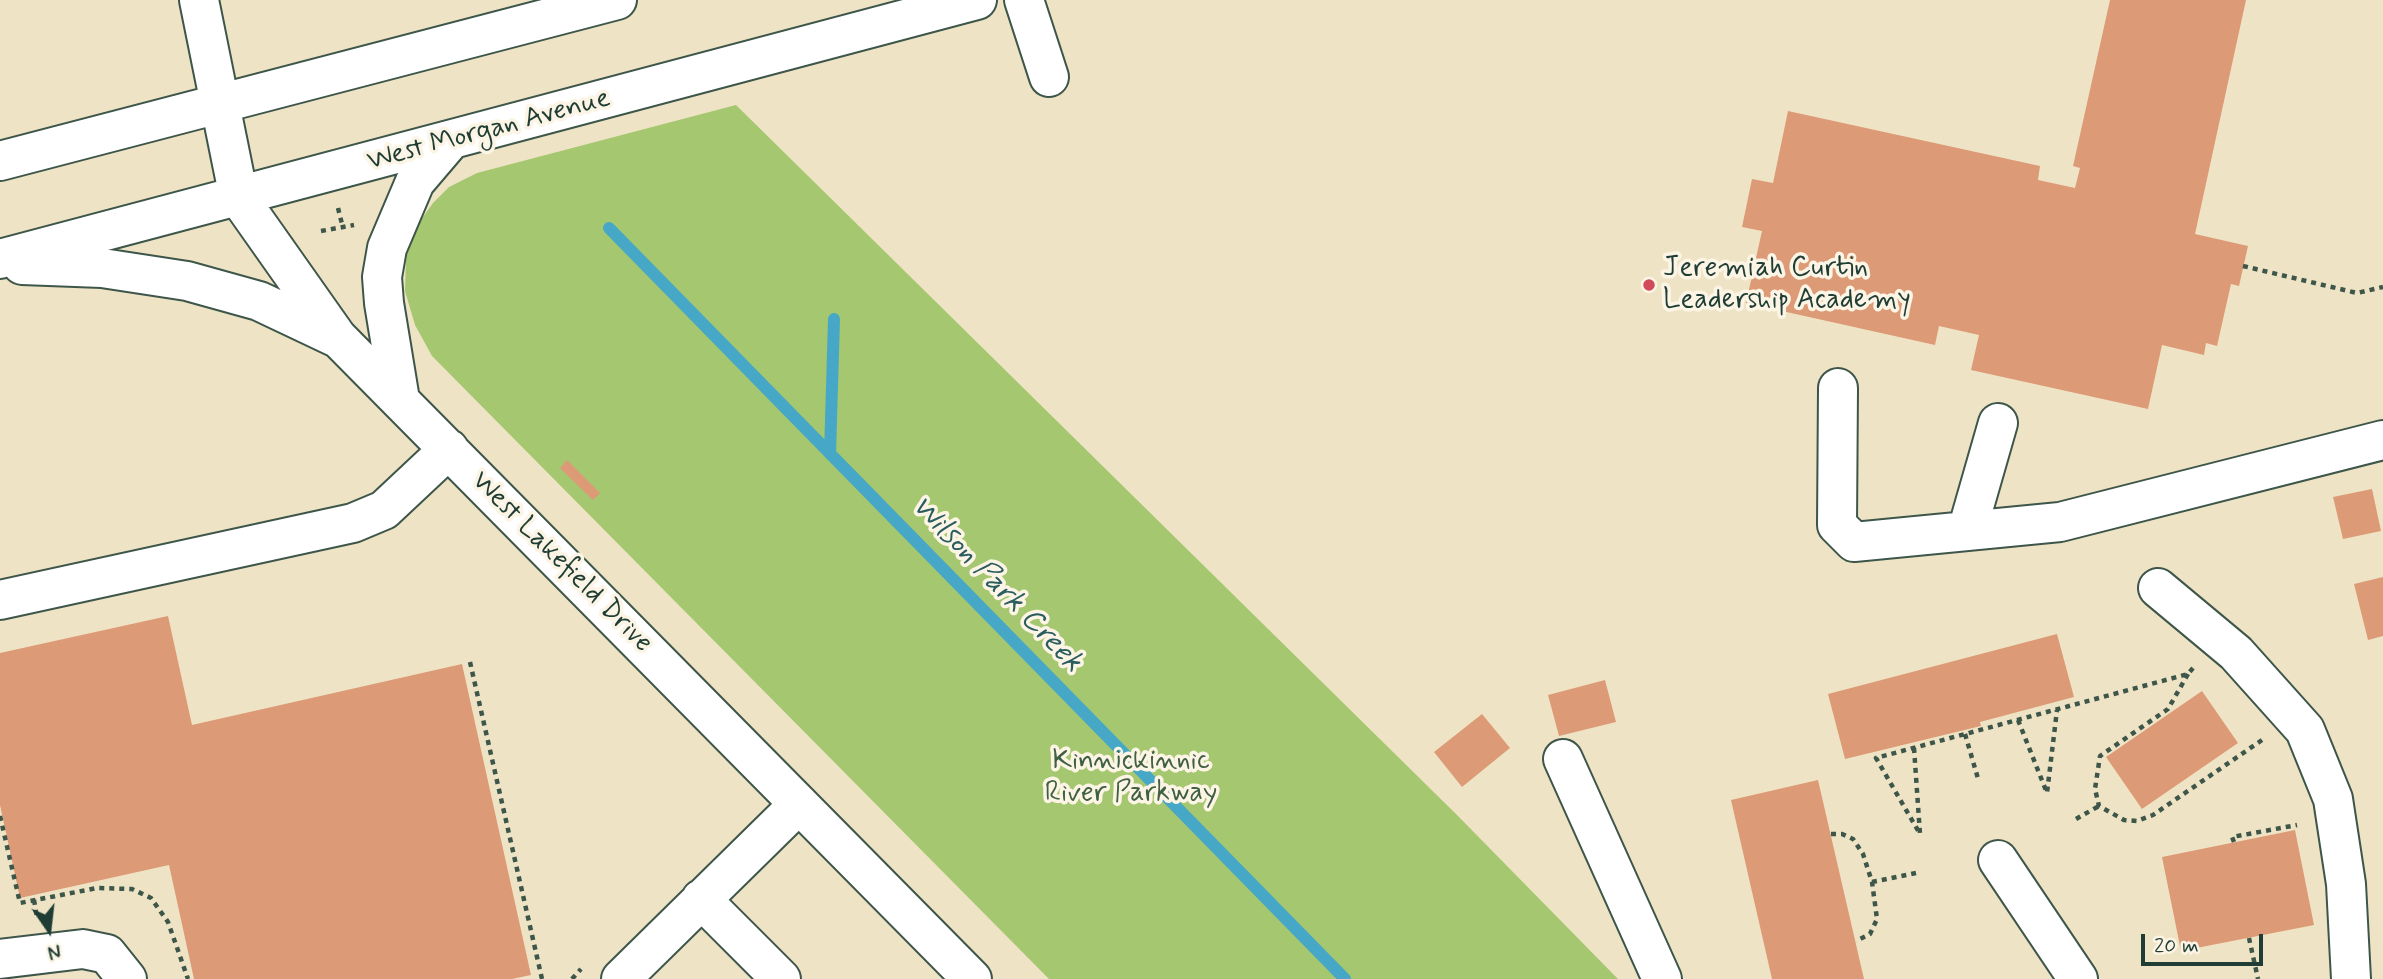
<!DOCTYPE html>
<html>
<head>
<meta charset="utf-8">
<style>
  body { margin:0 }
  #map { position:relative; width:2383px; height:979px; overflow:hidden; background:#eee4c5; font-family:Mynerve,sans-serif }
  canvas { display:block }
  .north { position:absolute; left:14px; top:895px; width:70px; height:70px; -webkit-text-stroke:5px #fcf5e5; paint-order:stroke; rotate:166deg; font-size:19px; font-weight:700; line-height:28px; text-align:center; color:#1f3d34 }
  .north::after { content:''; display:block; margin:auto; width:24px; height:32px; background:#1f3d34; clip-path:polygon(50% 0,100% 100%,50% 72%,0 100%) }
  .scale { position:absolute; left:2141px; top:934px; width:122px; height:32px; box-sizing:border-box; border:4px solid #1f3d34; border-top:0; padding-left:9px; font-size:21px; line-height:24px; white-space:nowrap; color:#1f3d34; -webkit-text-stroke:5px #fcf5e5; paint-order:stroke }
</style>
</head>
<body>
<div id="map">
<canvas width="2383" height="979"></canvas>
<div class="north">N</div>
<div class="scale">20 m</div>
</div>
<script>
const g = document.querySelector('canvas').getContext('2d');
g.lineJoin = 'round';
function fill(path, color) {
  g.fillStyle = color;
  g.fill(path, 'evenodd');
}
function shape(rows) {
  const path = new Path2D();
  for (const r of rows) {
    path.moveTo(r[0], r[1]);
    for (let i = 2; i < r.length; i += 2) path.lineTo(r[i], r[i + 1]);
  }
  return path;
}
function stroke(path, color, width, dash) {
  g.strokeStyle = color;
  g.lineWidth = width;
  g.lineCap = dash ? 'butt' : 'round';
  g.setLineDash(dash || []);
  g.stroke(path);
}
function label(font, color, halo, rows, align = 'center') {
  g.font = font + ' Mynerve,sans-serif';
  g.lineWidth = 7;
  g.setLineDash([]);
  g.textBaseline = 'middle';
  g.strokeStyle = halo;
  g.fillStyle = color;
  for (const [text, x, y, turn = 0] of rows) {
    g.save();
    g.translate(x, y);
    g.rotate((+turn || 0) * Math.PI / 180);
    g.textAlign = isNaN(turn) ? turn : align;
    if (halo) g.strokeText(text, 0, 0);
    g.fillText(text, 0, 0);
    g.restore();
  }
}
const green = shape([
  [736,105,1457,815,1618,979,1049,979,432,356,415,325,405,291,406,257,415,228,433,203,449,187,477,173]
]);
const stream = shape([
  [609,228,1345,979],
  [830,454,834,319]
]);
const building = shape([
  [2110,0,2246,0,2195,234,2248,246,2239,286,2231,284,2217,346,2206,343,2204,355,2162,345,2148,409,1971,370,1979,335,1939,326,1935,345,1746,303,1762,231,1742,227,1752,179,1773,183,1788,111,2040,166,2038,180,2075,188,2080,168,2073,166],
  [567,460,600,493,593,500,560,468],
  [2372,489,2381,531,2343,539,2333,497],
  [2383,577,2383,636,2368,640,2354,584],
  [168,616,192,725,462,664,531,975,512,979,194,979,169,865,20,898,0,805,0,653],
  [2057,634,2074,697,1980,722,1981,726,1845,759,1828,694],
  [1605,680,1616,722,1559,736,1548,695],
  [2202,691,2238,743,2142,809,2106,757],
  [1482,714,1510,748,1462,787,1434,752],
  [1818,780,1864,979,1772,979,1731,800],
  [2295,830,2314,925,2181,951,2162,857]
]);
const path = shape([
  [338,208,343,228],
  [321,231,354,225],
  [2243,266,2357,293,2383,287],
  [470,662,542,979],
  [2188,674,2168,709,2100,756,2095,789,2099,806,2124,820,2137,821,2153,815,2262,740],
  [2018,720,2047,793,2057,710],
  [1965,734,1979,782],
  [1914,748,1920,834,1876,758,2188,674,2193,668],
  [0,816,20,903,97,888,132,889,151,898,168,922,188,979],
  [2076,819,2099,806],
  [1831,834,1842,834,1853,839,1863,854,1872,882,1877,919,1870,934,1856,941],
  [2234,842,2232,837,2297,825],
  [1872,882,1916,873],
  [34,900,37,917],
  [2249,938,2258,979],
  [572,979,581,969]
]);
const minor = shape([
  [199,0,239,198,337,337,972,979],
  [1024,0,1049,77],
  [0,161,617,0],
  [0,259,977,0],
  [22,265,102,268,187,281,259,301,335,337],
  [1838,388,1837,525,1854,542,2060,522,2383,440],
  [400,400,384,303,382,277,387,248,415,182,450,141],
  [1967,531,1998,423],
  [2158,588,2236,653,2305,730,2333,799,2346,884,2351,979],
  [0,600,353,523,384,510,449,449],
  [1563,759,1662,979],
  [1998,860,2078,979],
  [701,899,781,979],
  [0,959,83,949,107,954,127,979],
  [621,979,799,804]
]);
const markers = [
  [1649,285,7,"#d1495b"]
];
const streetNames = [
  ["West Morgan Avenue",489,131,-15],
  ["West Lakefield Drive",561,563,45]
];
const poiNames = [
  ["Jeremiah Curtin",1663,269],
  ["Leadership Academy",1663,301]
];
const parkNames = [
  ["Kinnickinnic",1131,762],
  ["River Parkway",1131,794]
];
const waterNames = [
  ["Wilson Park Creek",996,585,46]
];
fill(green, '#a5c770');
stroke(stream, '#46a8c6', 12);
fill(building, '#dd9a76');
stroke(minor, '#3e564a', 42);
stroke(path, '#3e564a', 4.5, [5, 5]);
stroke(minor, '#fff', 38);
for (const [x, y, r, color] of markers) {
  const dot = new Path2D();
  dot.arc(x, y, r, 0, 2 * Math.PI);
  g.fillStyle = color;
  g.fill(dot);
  stroke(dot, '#fcf5e5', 2.5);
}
label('28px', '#1f3d34', '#fcf5e5', streetNames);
label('28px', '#1f3d34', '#fcf5e5', poiNames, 'left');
label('28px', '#406043', '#fcf5e5', parkNames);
label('italic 30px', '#2b5d60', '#fcf5e5', waterNames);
</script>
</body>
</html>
